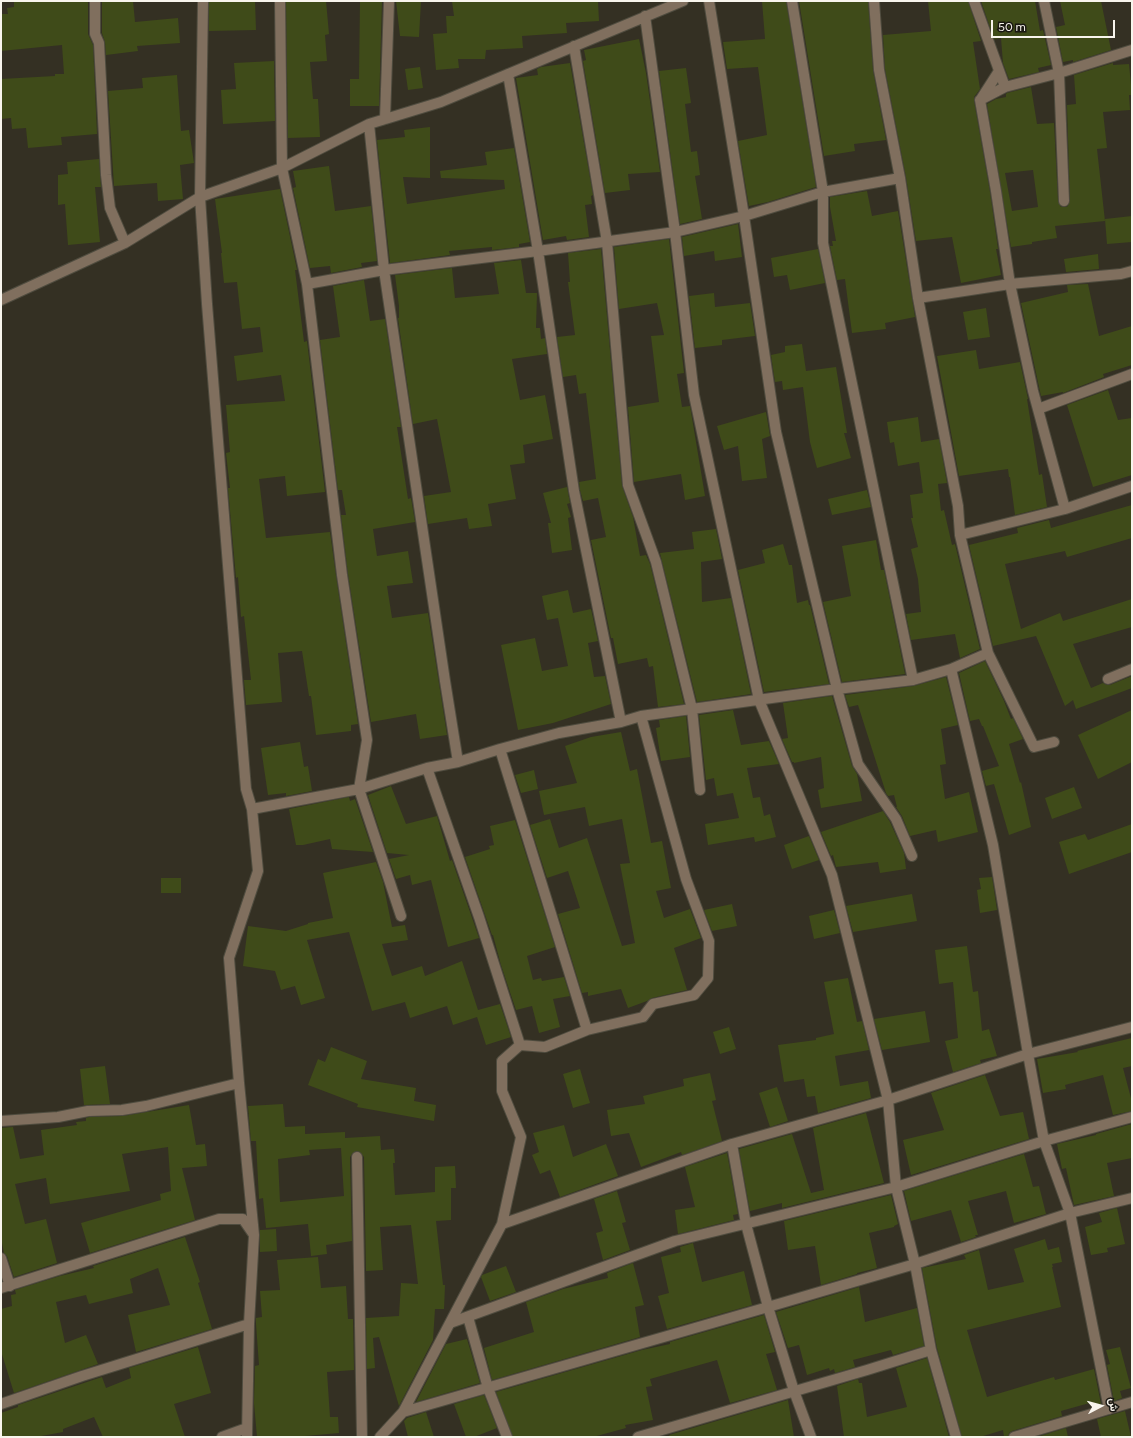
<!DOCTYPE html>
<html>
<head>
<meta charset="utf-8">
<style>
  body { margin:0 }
  #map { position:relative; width:1133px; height:1438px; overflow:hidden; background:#343023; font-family:Figtree,Vazirmatn,sans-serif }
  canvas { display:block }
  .frame { position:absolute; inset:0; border:2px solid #f8f5ed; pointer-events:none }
  .north { position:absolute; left:1081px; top:1386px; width:40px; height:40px; -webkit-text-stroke:3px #1a1812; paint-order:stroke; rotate:84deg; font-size:11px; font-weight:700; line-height:16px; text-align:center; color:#f8f5ed }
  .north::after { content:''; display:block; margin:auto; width:14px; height:18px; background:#f8f5ed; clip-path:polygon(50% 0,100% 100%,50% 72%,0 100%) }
  .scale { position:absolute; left:991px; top:20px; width:124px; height:18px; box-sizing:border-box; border:2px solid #f8f5ed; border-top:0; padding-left:5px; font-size:12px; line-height:14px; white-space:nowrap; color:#f8f5ed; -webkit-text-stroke:3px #1a1812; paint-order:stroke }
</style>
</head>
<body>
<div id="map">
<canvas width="1133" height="1438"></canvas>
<div class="frame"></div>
<div class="north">ش</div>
<div class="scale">50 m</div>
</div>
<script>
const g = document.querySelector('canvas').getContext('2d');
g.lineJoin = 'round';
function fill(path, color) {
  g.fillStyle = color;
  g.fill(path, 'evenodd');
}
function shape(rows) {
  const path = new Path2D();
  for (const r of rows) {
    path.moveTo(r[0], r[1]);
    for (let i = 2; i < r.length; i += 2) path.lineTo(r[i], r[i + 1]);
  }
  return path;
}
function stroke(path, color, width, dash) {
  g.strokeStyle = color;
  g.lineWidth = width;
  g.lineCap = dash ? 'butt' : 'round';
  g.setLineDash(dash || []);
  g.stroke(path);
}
const building = shape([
  [14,1,88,1,88,34,93,45,97,134,61,137,62,145,28,148,26,128,12,129,11,118,1,119,1,79,55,76,55,74,64,74,62,45,1,51,1,14,8,14,7,8,14,7],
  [102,1,133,1,135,22,178,18,180,43,137,46,138,51,106,55,105,42,102,33],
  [209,1,255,1,256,30,209,31],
  [286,1,326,1,329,34,325,35,327,61,310,62,313,99,318,99,320,137,288,138],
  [360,1,382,1,379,106,350,106,350,79,359,79],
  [396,1,421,1,419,37,400,36],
  [452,1,598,1,599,21,566,23,567,33,522,36,523,48,486,50,485,59,458,59,459,68,436,70,433,34,447,33,446,16,454,16],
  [762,1,786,1,816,187,768,202,749,206,738,141,767,135,758,67,727,69,723,42,765,39],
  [799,1,868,1,873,71,886,140,854,144,855,151,824,156],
  [928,1,968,1,981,41,973,42,980,89,974,97,974,101,990,192,998,249,996,249,1001,275,961,283,952,237,916,241,906,177,885,69,883,35,931,31],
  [981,1,1035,1,1040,31,1043,30,1051,65,1038,68,1039,72,1009,79,1003,63,1001,38,994,39],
  [1060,1,1101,1,1111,50,1073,62,1073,60,1063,62,1056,27,1065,25],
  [639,39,646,73,660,172,628,174,630,190,605,193,583,61,586,60,584,50],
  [274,61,275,121,223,124,221,90,236,89,234,63],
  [570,63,593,195,591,196,592,204,585,205,589,237,567,240,566,236,543,240,516,78,538,75,537,69,541,67],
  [1113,63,1113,65,1129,64,1132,95,1129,95,1130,110,1103,112,1107,148,1097,149,1105,221,1055,226,1057,238,1032,242,1032,244,1011,247,987,104,996,99,1006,97,1006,94,1007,93,1031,87,1037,124,1054,123,1058,201,1061,207,1067,207,1070,201,1067,105,1076,104,1074,75],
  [1033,170,1038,207,1012,211,1005,173],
  [420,67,423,88,408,90,405,69],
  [686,68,691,103,685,104,691,152,697,151,700,175,695,176,702,219,680,224,659,71],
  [177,75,181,131,189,130,194,163,180,165,183,199,158,201,157,183,114,186,108,91,143,88,142,78],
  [430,127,430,178,403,177,407,204,505,189,504,180,441,178,440,171,487,165,485,152,514,148,530,242,519,244,519,247,492,250,492,247,449,251,450,255,390,263,377,140,405,137,404,130],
  [99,159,101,187,95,187,100,242,68,245,65,204,58,205,58,175,68,174,67,162],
  [329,166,335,211,371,206,377,261,361,263,362,267,331,273,330,266,310,268,293,188,296,187,293,171],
  [280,189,297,270,295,270,304,342,307,341,325,492,287,496,285,476,259,479,266,538,330,532,336,576,358,724,351,725,351,731,316,735,311,696,309,696,302,651,278,653,282,702,246,705,244,680,251,680,244,616,241,617,238,577,236,578,228,488,230,488,226,453,230,452,226,405,285,401,281,375,237,381,234,356,263,352,260,327,242,329,237,282,224,283,221,253,222,253,215,199],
  [867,191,872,216,898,211,915,317,885,323,886,329,852,333,845,279,837,280,830,246,833,246,832,241,836,241,830,207,830,197],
  [1132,216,1132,242,1107,244,1105,219],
  [738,224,742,257,715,261,714,251,684,256,682,237],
  [669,239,684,373,677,374,682,407,690,406,705,496,685,500,681,474,634,482,628,407,659,402,651,336,664,335,657,303,619,309,614,247],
  [601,249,622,486,633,517,640,556,646,555,650,564,684,704,658,707,653,666,649,667,647,658,618,664,613,638,611,638,591,540,606,537,598,498,583,501,580,490,579,482,596,479,586,393,579,394,576,375,563,377,557,337,575,335,568,282,570,282,568,253],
  [818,249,825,283,790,290,787,275,774,277,771,258],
  [1098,254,1099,269,1066,272,1064,259],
  [521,260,526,293,537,293,536,328,540,328,541,339,545,338,547,354,512,359,520,400,545,395,553,439,523,445,525,463,510,465,516,499,488,504,492,526,469,529,467,518,428,524,424,496,451,492,437,419,413,424,398,318,399,318,399,306,395,275,452,268,455,298,499,294,494,263],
  [364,280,370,321,385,319,401,427,397,427,408,499,411,498,415,522,373,529,377,556,408,551,413,583,387,586,392,618,428,613,447,735,420,739,416,714,371,722,348,574,341,515,346,515,342,490,338,490,320,340,340,337,333,286],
  [1088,284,1099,336,1132,326,1132,365,1103,374,1104,377,1063,393,1063,392,1041,396,1021,303,1068,292,1067,285],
  [714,293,715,307,750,303,755,336,722,340,722,345,695,348,689,296],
  [986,308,990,337,968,340,963,312],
  [802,344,806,371,836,367,847,433,844,433,851,458,817,468,810,442,803,387,783,390,782,381,775,382,771,355,785,352,785,346],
  [976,350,979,369,1020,362,1028,399,1027,399,1039,475,1042,474,1047,507,1015,515,1010,477,1009,477,1008,469,959,476,937,356],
  [1108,390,1118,420,1132,418,1132,475,1093,487,1067,405],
  [766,412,770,436,762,439,767,478,742,481,738,446,724,450,717,426],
  [918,417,921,442,939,439,947,483,938,484,941,511,944,510,952,545,955,544,980,649,960,658,955,634,911,640,906,614,921,612,918,579,911,549,918,547,911,518,913,518,910,495,923,493,919,462,898,466,894,442,890,443,887,422],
  [567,487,570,503,567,504,571,517,568,518,572,550,552,553,548,523,551,523,543,493],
  [867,490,871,507,832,515,828,499],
  [1132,505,1132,538,1067,557,1065,551,1005,564,1021,629,1060,613,1063,621,1132,599,1132,627,1073,644,1091,688,1103,683,1107,685,1110,685,1132,676,1132,688,1076,709,1073,700,1065,706,1036,636,993,646,969,545,1018,533,1017,528,1049,520,1051,528],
  [716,529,722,559,701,562,702,602,731,598,751,694,697,702,660,553,694,549,692,532],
  [876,540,881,570,884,570,905,674,842,682,823,602,851,596,842,546],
  [783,544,789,565,792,565,797,603,808,600,809,605,810,605,829,684,764,692,738,570,765,563,762,550],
  [568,590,573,613,591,609,598,641,588,643,594,677,605,676,611,704,553,723,518,730,501,645,535,638,542,671,568,666,558,618,547,620,542,596],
  [985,661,1004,701,1011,719,1013,718,1023,739,1009,744,1020,783,1021,782,1031,827,1009,835,994,784,986,786,982,771,999,766,983,726,982,726,979,719,970,721,959,673],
  [946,677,958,725,941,729,946,764,940,765,945,799,969,792,978,832,938,842,936,830,910,836,902,816,896,807,897,807,894,795,888,796,886,793,858,705,849,707,845,695,914,686],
  [832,696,852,766,857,774,862,801,821,808,818,790,824,788,821,757,794,763,794,762,792,762,782,739,788,738,783,703],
  [733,710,741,745,769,741,779,764,747,768,753,798,760,797,764,816,770,814,776,837,755,842,754,837,708,845,705,824,739,818,733,793,717,796,714,778,706,780,699,715],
  [1132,710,1132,762,1098,779,1078,735],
  [686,716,690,757,661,761,656,728,660,727,659,720],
  [621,732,630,771,637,769,651,843,662,841,671,888,656,891,664,918,690,909,701,938,674,948,687,990,652,998,647,1001,628,1008,621,989,588,996,588,992,582,993,558,914,580,908,568,871,547,878,530,825,550,819,559,848,587,838,622,946,635,943,620,864,630,863,622,819,589,826,585,807,544,815,539,791,577,783,565,746,591,737],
  [300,742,304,767,308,766,312,791,286,796,286,793,268,795,261,748],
  [534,770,538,789,521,793,515,775],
  [391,786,406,824,437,816,450,861,452,860,479,938,448,947,431,880,412,885,410,875,396,879,389,859,409,855,387,853,368,795],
  [1074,787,1082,808,1052,819,1045,798],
  [349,797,350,801,355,799,373,852,332,849,330,839,303,845,296,845,289,809],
  [883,811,890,822,904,853,906,869,880,873,878,862,836,867,833,855,831,856,821,832],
  [515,820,555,947,527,956,533,980,541,978,542,981,564,977,570,996,553,999,560,1027,539,1033,532,1006,516,1010,501,965,493,935,492,935,465,857,490,849,489,846,494,845,490,826],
  [1132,824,1132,852,1069,874,1059,842,1085,834,1088,840],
  [809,836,819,860,792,869,784,845],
  [376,862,383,882,392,927,405,925,408,940,382,944,392,976,422,966,425,976,462,961,478,1010,500,1004,511,1037,486,1045,477,1017,453,1025,447,1006,410,1018,405,1002,372,1011,349,932,307,940,325,998,301,1005,295,986,281,990,275,971,243,966,248,926,286,931,308,924,308,923,333,918,323,873],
  [992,877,997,910,980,913,977,890,981,889,979,878],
  [161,878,181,878,181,893,161,893],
  [912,894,917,921,853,932,846,906],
  [732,904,737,926,712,931,704,910],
  [834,910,840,933,814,939,809,916],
  [967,946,973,992,978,991,982,1031,989,1029,997,1056,980,1060,981,1063,953,1072,945,1041,958,1038,953,982,939,984,935,950],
  [848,978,857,1022,862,1021,869,1050,835,1056,840,1086,868,1081,871,1098,818,1113,815,1096,807,1097,804,1079,784,1082,778,1045,816,1040,816,1038,834,1034,824,982],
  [925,1011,930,1042,882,1050,874,1019],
  [729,1027,736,1049,720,1054,713,1032],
  [1132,1038,1132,1066,1123,1068,1132,1102,1132,1111,1113,1115,1103,1075,1065,1085,1066,1089,1043,1093,1037,1059,1078,1052,1077,1051],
  [331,1047,367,1061,361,1079,416,1088,414,1101,436,1105,434,1121,357,1107,358,1104,308,1085,318,1059,325,1062],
  [105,1066,110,1104,84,1105,80,1069],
  [580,1069,590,1103,573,1108,563,1074],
  [710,1073,716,1100,712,1101,722,1141,682,1155,681,1152,641,1167,629,1133,611,1136,607,1110,645,1104,643,1096,684,1086,683,1079],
  [985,1075,1000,1116,1023,1112,1029,1139,911,1175,903,1140,944,1130,931,1093],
  [777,1087,788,1121,770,1127,759,1093],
  [283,1104,285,1127,305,1126,305,1134,345,1132,345,1138,380,1136,381,1150,394,1149,395,1163,393,1163,395,1195,435,1192,435,1167,455,1166,456,1188,451,1188,451,1220,436,1221,443,1285,445,1285,444,1309,435,1309,433,1340,399,1406,379,1337,373,1338,375,1368,367,1369,366,1318,399,1316,401,1283,418,1284,411,1225,380,1227,383,1270,366,1271,364,1157,360,1152,356,1151,352,1154,350,1157,352,1241,326,1245,327,1254,311,1256,308,1224,266,1228,263,1198,259,1199,256,1141,251,1141,248,1106],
  [341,1148,344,1196,280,1202,278,1159,310,1155,309,1150],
  [189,1105,196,1145,205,1144,207,1166,182,1168,195,1220,90,1253,81,1223,161,1200,160,1194,171,1191,168,1147,122,1154,130,1191,50,1204,46,1178,15,1184,25,1224,46,1219,57,1263,14,1277,7,1256,4,1253,1,1238,1,1128,13,1127,20,1159,44,1155,41,1130,77,1125,76,1122,86,1121,86,1118,89,1117,123,1116],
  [866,1113,884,1183,782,1208,782,1203,750,1211,739,1149,792,1134,811,1193,824,1190,813,1128],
  [1132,1124,1132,1158,1107,1163,1114,1196,1074,1205,1066,1168,1062,1169,1057,1144,1096,1135,1096,1134],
  [564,1125,573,1157,606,1144,618,1176,560,1197,550,1170,540,1174,532,1155,539,1152,533,1133],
  [727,1153,738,1214,733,1215,734,1220,678,1234,675,1210,695,1207,685,1167],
  [1024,1154,1033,1187,1039,1186,1046,1214,1014,1223,1006,1191,968,1201,978,1235,975,1235,976,1237,961,1242,951,1210,911,1221,904,1191],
  [617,1191,626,1222,622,1223,630,1250,603,1260,596,1233,603,1231,594,1199],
  [891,1195,898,1224,894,1226,894,1227,869,1233,877,1268,857,1273,857,1274,821,1285,815,1246,788,1250,784,1221],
  [1117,1208,1125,1244,1107,1248,1108,1252,1091,1255,1085,1227,1102,1222,1099,1213],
  [276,1229,277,1251,260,1252,260,1230],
  [185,1237,200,1282,198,1283,212,1329,136,1352,128,1315,170,1305,158,1268,130,1279,133,1293,89,1304,86,1295,56,1302,65,1343,86,1335,98,1364,14,1393,1,1351,1,1309,12,1306,11,1295,16,1294,15,1290,60,1276,94,1268,93,1266],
  [1045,1239,1048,1250,1059,1247,1062,1262,1052,1264,1053,1267,1052,1267,1061,1307,967,1330,987,1397,1054,1377,1055,1380,1094,1369,1101,1404,1094,1407,1093,1402,1061,1411,1062,1416,1012,1431,1009,1433,1008,1437,1004,1437,1003,1430,980,1437,962,1437,937,1348,922,1268,966,1259,964,1255,979,1250,988,1290,1024,1282,1014,1249],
  [693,1243,702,1282,744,1271,752,1305,667,1329,658,1296,669,1293,661,1257,681,1252,680,1247],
  [318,1257,321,1288,346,1286,348,1319,353,1319,354,1370,327,1372,330,1417,338,1417,339,1433,294,1437,257,1437,254,1403,255,1366,259,1365,256,1324,256,1318,262,1317,260,1291,280,1290,277,1260],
  [633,1263,644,1305,635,1307,640,1337,492,1380,484,1348,534,1332,526,1302,563,1289,608,1278,607,1273],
  [506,1266,516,1292,490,1301,481,1277,482,1275],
  [859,1287,865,1322,917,1308,924,1346,893,1355,891,1350,853,1360,855,1367,835,1373,834,1369,830,1371,829,1368,807,1375,799,1345,788,1348,776,1312],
  [764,1315,775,1352,766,1354,777,1390,730,1403,717,1360,650,1379,652,1386,646,1387,653,1420,625,1425,626,1428,593,1437,513,1437,496,1392,642,1350,670,1344,670,1342],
  [467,1339,480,1383,416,1402,446,1344],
  [198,1347,211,1393,174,1404,185,1437,103,1437,94,1417,63,1429,63,1432,36,1437,1,1437,1,1413,18,1407,18,1405,102,1377,106,1388,131,1378,129,1368],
  [1120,1347,1131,1388,1120,1391,1122,1398,1114,1401,1107,1365,1110,1364,1106,1350],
  [927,1358,949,1437,844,1437,837,1386,858,1379,859,1383,862,1383,867,1417,907,1407,896,1368],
  [484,1395,497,1428,474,1437,466,1437,454,1404],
  [788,1400,794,1437,670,1437,669,1435],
  [1125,1411,1131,1437,1101,1437,1097,1419],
  [426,1412,434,1437,408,1437,404,1421,407,1418],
  [1066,1428,1068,1437,1037,1437]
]);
const minor = shape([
  [95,1,95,34,99,43,106,175,110,208,125,243],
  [203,1,200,197,207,304,246,789,252,809,258,871,229,958,239,1083,254,1235],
  [280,1,282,168,307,284,342,575,367,740,359,789,401,916],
  [709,1,744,216,776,432,837,689,858,764,896,819,912,856],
  [792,1,823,192,823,243,913,680],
  [974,1,1005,87,980,100,996,191,1010,284,1033,391,1065,509],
  [1044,1,1059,73,1064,201],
  [645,16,675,232,694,395,759,700,832,875,888,1100,896,1187,915,1264,931,1350],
  [574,46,607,242,628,485,656,562,692,709,700,790],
  [508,74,538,251,574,491,621,722],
  [1005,87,1059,73,1132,50],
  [981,99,999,71],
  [385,119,389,1],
  [369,124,384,270,445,681,458,762],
  [307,284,384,270,538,251,675,232,744,216,823,192,900,178],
  [918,298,1010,284,1121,274,1132,271],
  [1,300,125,243,200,197,282,168,369,124,441,102,683,1],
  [1038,409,1132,374],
  [960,535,1065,509,1132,486],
  [988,653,1034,747,1054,742],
  [951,669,993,845,1028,1054,1044,1141,1070,1213,1109,1409],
  [1108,679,1132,669],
  [500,749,587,1030],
  [427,768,479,917,520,1045],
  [252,809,359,789,427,768,458,762,500,749,559,733,621,722,641,716,837,689,913,680,951,669,988,653,960,535,958,506,918,298,900,178,879,70,874,1],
  [1,1121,58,1117,88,1111,122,1110,146,1106,239,1083],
  [732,1144,746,1224,768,1307,794,1391,811,1437],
  [357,1157,362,1437],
  [502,1224,732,1144,888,1100,1028,1054,1132,1027],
  [1,1258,10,1286],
  [1,1288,219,1219,243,1219,254,1235,249,1324,247,1437],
  [468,1317,488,1388,507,1437],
  [450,1323,675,1241,896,1187,1044,1141,1132,1117],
  [1,1404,82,1376,249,1324],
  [403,1412,768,1307,915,1264,1070,1213,1132,1198],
  [222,1437,247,1428],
  [380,1437,403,1412,502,1224,521,1137,502,1091,502,1061,520,1045,545,1047,587,1030,643,1017,653,1004,694,995,708,978,709,941,686,879,641,716],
  [638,1437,867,1370,931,1350,956,1437],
  [1014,1437,1132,1402]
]);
fill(building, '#3f4b19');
stroke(minor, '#4f4c3f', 12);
stroke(minor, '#806f5e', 10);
</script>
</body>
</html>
